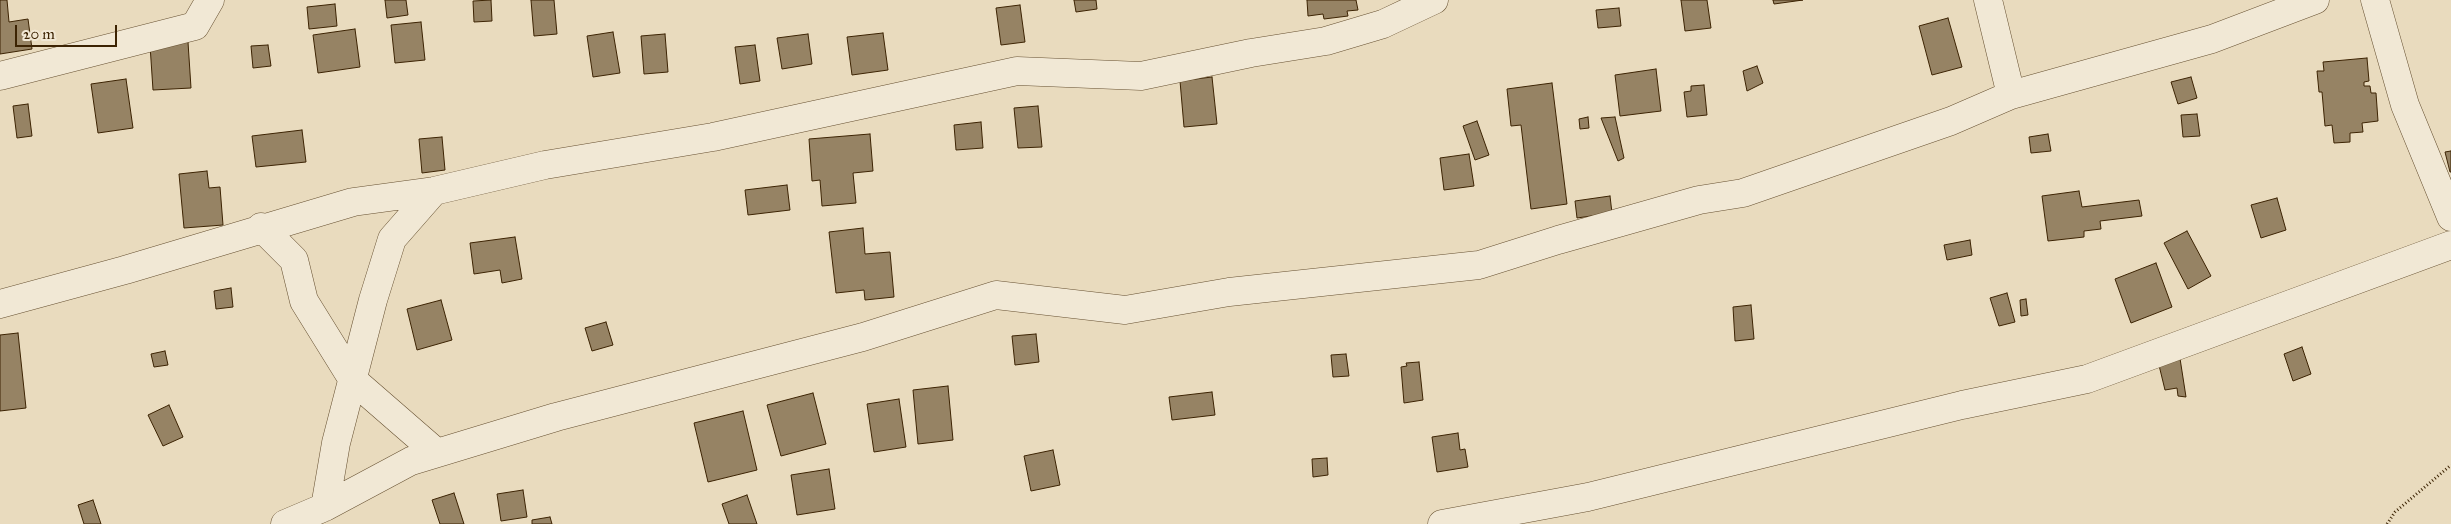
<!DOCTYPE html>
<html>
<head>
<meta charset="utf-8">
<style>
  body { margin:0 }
  #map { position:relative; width:2451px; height:524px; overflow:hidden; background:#e9dbbe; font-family:"IM FELL Great Primer",serif }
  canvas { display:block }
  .scale { position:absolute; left:15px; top:25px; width:102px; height:22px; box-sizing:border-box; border:2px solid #3c2303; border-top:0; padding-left:6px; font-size:15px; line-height:18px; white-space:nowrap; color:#3c2303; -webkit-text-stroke:4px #f1e8d5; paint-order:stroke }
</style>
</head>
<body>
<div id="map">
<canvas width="2451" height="524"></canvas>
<div class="scale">20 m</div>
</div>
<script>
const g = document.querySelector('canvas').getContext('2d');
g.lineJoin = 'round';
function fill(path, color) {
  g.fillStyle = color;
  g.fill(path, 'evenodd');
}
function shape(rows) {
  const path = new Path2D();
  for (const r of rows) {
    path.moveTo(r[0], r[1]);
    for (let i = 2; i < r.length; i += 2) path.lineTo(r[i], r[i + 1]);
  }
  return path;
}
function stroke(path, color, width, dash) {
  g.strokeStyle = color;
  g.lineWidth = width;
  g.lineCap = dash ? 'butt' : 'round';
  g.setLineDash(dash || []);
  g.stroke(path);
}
const building = shape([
  [0,0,7,0,9,22,28,19,32,49,0,54,0,0],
  [385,0,406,0,408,15,387,18,385,0],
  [491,0,492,21,474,22,473,1,491,0],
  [531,0,554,0,557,34,534,36,531,0],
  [1074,0,1096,0,1097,9,1076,12,1074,0],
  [1307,0,1356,0,1358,10,1347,11,1348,16,1324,19,1323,14,1308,16,1307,0],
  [1681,0,1707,0,1711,28,1685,31,1681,0],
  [1773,0,1803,0,1774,4,1773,0],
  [335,4,337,26,309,29,307,7,335,4],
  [1020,5,1025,42,1001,45,996,8,1020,5],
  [1619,8,1621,26,1598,28,1596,10,1619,8],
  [1948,18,1962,67,1932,75,1919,26,1948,18],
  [421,22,425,60,395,63,391,25,421,22],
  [355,29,360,67,318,73,313,35,355,29],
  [613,32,620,73,593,77,587,36,613,32],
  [883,33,888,70,852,75,847,37,883,33],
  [665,34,668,72,644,74,641,36,665,34],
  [808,34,812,64,782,69,777,38,808,34],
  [188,42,191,88,153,90,150,45,188,42],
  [268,45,271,66,253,68,251,46,268,45],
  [755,45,760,81,740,84,735,47,755,45],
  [2367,58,2369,81,2364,82,2364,86,2370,86,2371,93,2376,93,2378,121,2362,123,2363,132,2350,133,2350,142,2334,143,2332,125,2325,126,2322,92,2319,92,2317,71,2324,71,2323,62,2367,58],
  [1757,66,1763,83,1747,91,1743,71,1757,66],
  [1656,69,1661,111,1620,116,1615,75,1656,69],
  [1212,77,1217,124,1184,127,1180,81,1212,77],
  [2191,77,2197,98,2178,104,2171,82,2191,77],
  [126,79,133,128,98,133,91,84,126,79],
  [1552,83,1567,204,1531,209,1521,125,1511,126,1507,89,1552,83],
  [1704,85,1707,115,1687,117,1684,92,1691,91,1691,86,1704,85],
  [28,104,32,136,17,138,13,106,28,104],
  [1038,106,1042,147,1018,148,1014,108,1038,106],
  [2197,114,2200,136,2183,137,2181,115,2197,114],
  [1588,117,1589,128,1580,129,1579,119,1588,117],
  [1615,117,1624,158,1618,161,1601,118,1615,117],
  [1477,121,1489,155,1475,160,1463,126,1477,121],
  [981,122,983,148,956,150,954,125,981,122],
  [302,130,306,162,256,167,252,136,302,130],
  [870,134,873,171,853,173,856,203,822,206,820,180,812,181,809,139,870,134],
  [2048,134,2051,151,2031,153,2029,137,2048,134],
  [442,137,445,170,422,173,419,139,442,137],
  [2451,151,2451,172,2450,172,2445,152,2451,151],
  [1469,154,1474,186,1444,190,1440,158,1469,154],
  [207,171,209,188,220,187,223,225,184,228,179,174,207,171],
  [787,185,790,210,748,215,745,190,787,185],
  [2079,191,2082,207,2139,200,2142,216,2100,221,2101,229,2084,231,2084,237,2048,241,2042,196,2079,191],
  [1610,196,1612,213,1577,218,1575,201,1610,196],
  [2277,198,2286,230,2261,238,2251,205,2277,198],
  [863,228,865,254,890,252,894,297,865,300,864,290,836,293,829,232,863,228],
  [2187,231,2211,276,2188,289,2164,243,2187,231],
  [515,237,522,279,502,283,500,270,474,274,470,243,515,237],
  [1970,240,1972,255,1947,260,1944,245,1970,240],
  [2156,263,2172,307,2131,323,2115,279,2156,263],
  [231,288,233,307,216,309,214,291,231,288],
  [2007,293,2015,322,1999,326,1990,298,2007,293],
  [2026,299,2028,315,2021,316,2020,300,2026,299],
  [441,300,452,340,417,350,407,309,441,300],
  [1751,305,1754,339,1735,341,1733,307,1751,305],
  [606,322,613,345,592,351,585,328,606,322],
  [18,333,26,408,0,411,0,335,18,333],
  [1036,334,1039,362,1015,365,1012,336,1036,334],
  [2302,347,2311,374,2293,381,2284,354,2302,347],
  [165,351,168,365,154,367,151,354,165,351],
  [2179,352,2186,397,2178,396,2177,388,2165,390,2157,357,2179,352],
  [1346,354,1349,376,1333,377,1331,355,1346,354],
  [1419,362,1423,400,1404,403,1401,367,1407,366,1406,363,1419,362],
  [948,386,953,440,918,444,913,390,948,386],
  [1212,392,1215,415,1172,420,1169,397,1212,392],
  [813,393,826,444,781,456,767,405,813,393],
  [899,399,906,447,874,452,867,404,899,399],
  [169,405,183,437,163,446,148,415,169,405],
  [743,411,757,470,708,482,694,423,743,411],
  [1458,433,1460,450,1465,449,1468,467,1437,472,1432,437,1458,433],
  [1053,450,1060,485,1031,491,1024,456,1053,450],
  [1327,458,1328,475,1313,477,1312,459,1327,458],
  [829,469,835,509,797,515,791,475,829,469],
  [523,490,527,517,501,521,497,494,523,490],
  [454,493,464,524,440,524,432,500,454,493],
  [747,495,757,524,729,524,722,504,747,495],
  [93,500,101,524,84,524,78,505,93,500],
  [550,517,552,524,532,524,532,520,550,517]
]);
const path = shape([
  [2387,524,2395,512,2451,465]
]);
const minor = shape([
  [1988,0,2011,95],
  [2375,0,2405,105,2451,217],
  [0,76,195,26,210,0],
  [261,227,294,260,304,301,353,380,437,453],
  [0,304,125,270,353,202,434,191,545,165,713,137,1017,71,1141,76,1251,53,1326,41,1383,24,1434,0],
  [325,507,336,443,373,300,392,239,434,191],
  [285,524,325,507,411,461,556,417,863,337,996,295,1125,310,1229,292,1479,265,1558,240,1699,200,1743,193,1951,121,2011,95,2212,39,2315,0],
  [1442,524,1588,497,1962,405,2087,379,2451,245]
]);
fill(building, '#968364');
stroke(building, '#3c2303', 1);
stroke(minor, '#675132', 29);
stroke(path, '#3c2303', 3, [1, 2.5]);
stroke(minor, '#f1e8d5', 28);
</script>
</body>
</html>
